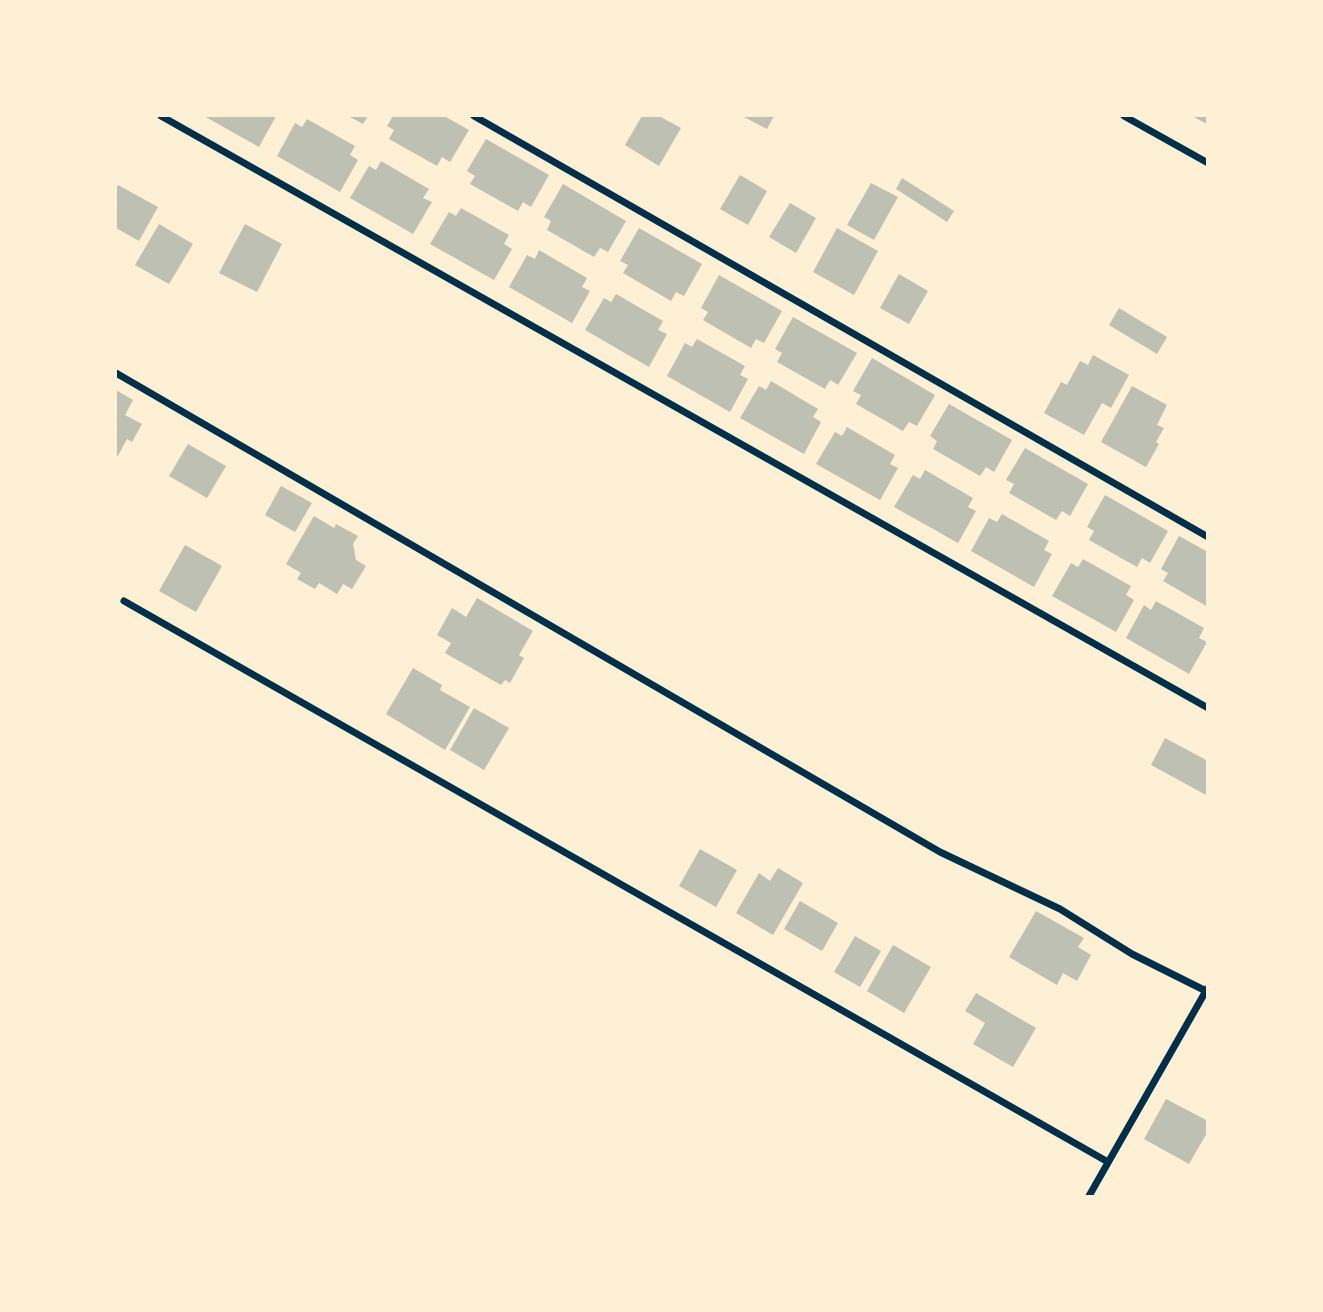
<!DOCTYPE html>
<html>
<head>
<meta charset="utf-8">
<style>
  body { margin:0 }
  #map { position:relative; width:1323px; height:1312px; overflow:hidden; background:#fdf0d5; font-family:Arial,sans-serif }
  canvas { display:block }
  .frame { position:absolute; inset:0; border:117px solid #fdf0d5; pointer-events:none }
</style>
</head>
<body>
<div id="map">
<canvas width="1323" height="1312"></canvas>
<div class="frame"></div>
</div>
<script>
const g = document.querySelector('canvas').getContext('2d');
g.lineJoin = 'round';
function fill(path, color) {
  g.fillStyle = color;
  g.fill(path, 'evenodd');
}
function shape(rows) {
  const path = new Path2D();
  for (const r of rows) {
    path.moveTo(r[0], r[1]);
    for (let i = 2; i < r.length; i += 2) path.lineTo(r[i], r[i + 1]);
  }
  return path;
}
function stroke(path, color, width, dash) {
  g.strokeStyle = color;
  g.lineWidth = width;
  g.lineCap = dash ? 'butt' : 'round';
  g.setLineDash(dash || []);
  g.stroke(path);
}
const building = shape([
  [204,116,276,116,259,147],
  [348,116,368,116,363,124],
  [393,116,444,116,469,130,450,162,442,157,437,166,389,139,394,130,387,126],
  [642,116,659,116,681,128,659,166,625,145],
  [742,116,774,116,767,129],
  [1192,116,1208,116,1208,124,1205,123],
  [307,119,355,146,350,155,358,160,340,192,277,156,295,123,302,127],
  [486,139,549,175,531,207,523,202,518,211,470,184,475,176,467,171],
  [381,161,429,189,423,198,432,202,413,234,350,198,369,166,376,170],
  [740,175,767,191,748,225,720,209],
  [902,178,954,211,947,222,896,189],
  [871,183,898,197,874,240,847,225],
  [563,184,626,221,608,252,600,248,594,257,547,230,551,221,544,217],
  [118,185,158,207,139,241,116,228,116,190],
  [790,203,816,218,796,253,769,237],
  [461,208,509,235,504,244,512,249,494,280,430,244,449,212,456,216],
  [159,224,193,244,169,284,135,265],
  [245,224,282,244,257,292,219,273],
  [639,228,702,264,684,296,676,292,671,301,623,273,628,265,620,261],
  [837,228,878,251,854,295,813,272],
  [539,250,587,278,582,287,590,291,572,323,509,287,527,255,535,259],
  [899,274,928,291,909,324,880,308],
  [719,275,782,311,764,343,756,339,751,348,703,320,708,312,701,308],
  [616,294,663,321,658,330,667,334,649,367,585,330,604,298,611,302],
  [1119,308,1167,337,1157,354,1109,325],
  [793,317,857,353,838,385,830,380,825,389,777,362,782,353,775,349],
  [697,339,745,366,740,375,748,379,730,412,667,376,685,343,692,347],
  [1093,355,1129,375,1111,408,1102,403,1084,435,1044,413,1061,382,1067,385,1080,361,1088,365],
  [872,358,935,395,917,426,909,422,903,431,856,404,861,395,853,391],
  [771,381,818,409,813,417,821,422,804,454,740,418,759,386,766,390],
  [1132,386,1167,405,1157,425,1164,428,1156,442,1159,444,1146,467,1101,442],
  [116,390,133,400,125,415,142,424,132,442,127,439,116,459],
  [949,404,1012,440,994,472,986,467,980,476,933,449,937,441,930,436],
  [847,427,895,455,890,464,898,468,880,500,816,464,835,432,842,436],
  [188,444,226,466,207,498,169,476],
  [1025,448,1088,484,1070,516,1062,511,1056,520,1009,493,1014,484,1006,480],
  [925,470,973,498,968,507,976,511,958,543,894,507,913,475,920,479],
  [281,486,312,503,295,532,265,515],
  [1105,495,1168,531,1150,563,1142,558,1137,567,1089,540,1094,531,1087,527],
  [1002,514,1049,541,1044,550,1052,554,1034,587,971,551,989,518,997,522],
  [314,516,334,528,336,524,358,536,353,544,356,560,366,566,352,589,343,584,337,594,319,583,315,589,297,579,301,573,286,564],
  [1179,536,1208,552,1208,607,1163,581,1168,573,1161,569],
  [185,545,222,566,196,612,159,591],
  [1083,559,1131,586,1126,595,1134,600,1116,632,1052,596,1071,563,1078,567],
  [477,598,533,631,519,655,524,658,510,683,505,680,501,685,445,653,451,643,437,635,452,608,466,617],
  [1156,601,1204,628,1199,638,1207,642,1189,674,1126,638,1144,605,1151,610],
  [413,668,442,685,440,690,470,707,445,750,386,714],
  [474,708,509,728,484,770,450,750],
  [1165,738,1208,761,1208,796,1151,765],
  [700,849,737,870,716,907,679,886],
  [778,868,803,883,773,935,736,913,759,873,770,881],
  [800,901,838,923,822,951,784,929],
  [1036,911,1084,938,1078,947,1091,955,1077,981,1063,973,1057,985,1009,957],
  [855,936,881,951,860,987,834,972],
  [893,945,931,967,904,1013,867,991],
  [976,993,1036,1028,1013,1067,973,1044,985,1023,965,1011],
  [1166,1099,1208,1121,1208,1131,1189,1164,1144,1139]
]);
const minor = shape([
  [161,116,1208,708],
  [474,116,1208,537],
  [1124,116,1208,163],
  [116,373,940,852,1060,909,1132,954,1206,991],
  [124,601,1108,1162],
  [1089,1196,1207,989]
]);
fill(building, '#bec0b2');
stroke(minor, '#003049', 7);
</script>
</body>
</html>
